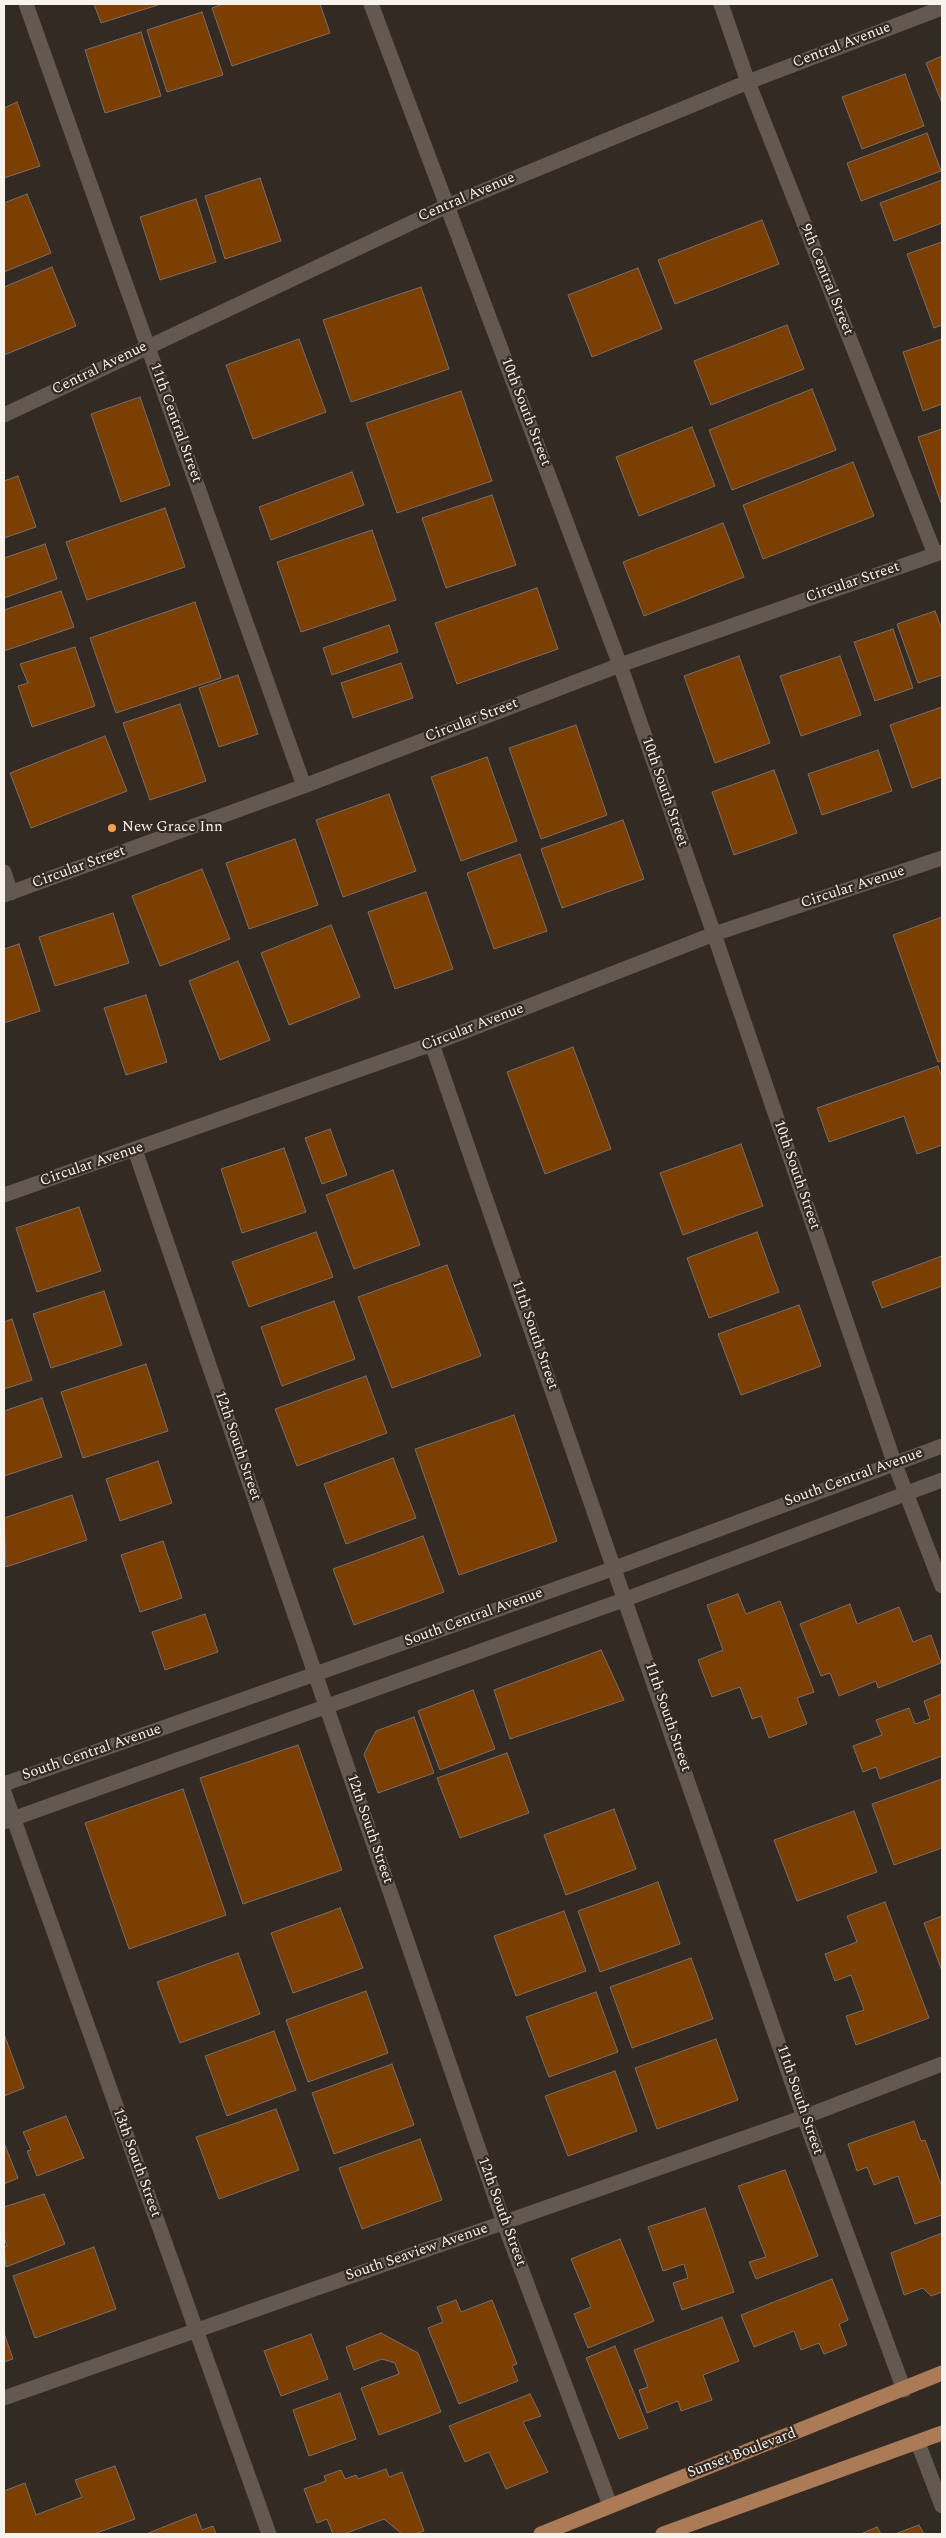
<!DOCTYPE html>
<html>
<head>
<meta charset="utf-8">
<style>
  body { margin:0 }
  #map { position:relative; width:946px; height:2538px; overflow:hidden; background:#342a24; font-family:Spectral,serif }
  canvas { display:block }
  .frame { position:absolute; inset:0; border:5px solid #f9f3ee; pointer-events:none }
</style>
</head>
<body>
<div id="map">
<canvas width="946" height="2538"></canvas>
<div class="frame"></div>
</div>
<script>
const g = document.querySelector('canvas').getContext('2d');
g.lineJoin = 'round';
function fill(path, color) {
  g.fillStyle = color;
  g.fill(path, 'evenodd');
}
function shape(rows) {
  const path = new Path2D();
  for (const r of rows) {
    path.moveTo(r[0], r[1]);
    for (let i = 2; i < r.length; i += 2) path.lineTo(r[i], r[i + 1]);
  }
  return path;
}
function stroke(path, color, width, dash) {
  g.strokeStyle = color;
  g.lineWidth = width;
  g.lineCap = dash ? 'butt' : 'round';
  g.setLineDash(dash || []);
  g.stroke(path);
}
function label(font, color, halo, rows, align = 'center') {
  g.font = font + ' Spectral,serif';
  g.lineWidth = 4.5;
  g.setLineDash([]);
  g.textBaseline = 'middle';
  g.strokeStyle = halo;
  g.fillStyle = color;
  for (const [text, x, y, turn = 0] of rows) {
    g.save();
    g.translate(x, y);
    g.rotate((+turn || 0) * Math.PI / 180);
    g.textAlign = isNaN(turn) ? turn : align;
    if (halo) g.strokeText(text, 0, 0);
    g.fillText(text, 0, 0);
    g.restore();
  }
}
const building = shape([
  [94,4,161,4,101,23,94,4],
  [223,4,320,4,330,33,232,66,212,8,223,4],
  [202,12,223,75,167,92,147,30,202,12],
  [141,32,161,96,105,113,85,50,141,32],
  [942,56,942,103,926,63,942,56],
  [905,74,924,126,862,149,842,97,905,74],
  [17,102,40,166,4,178,4,108,17,102],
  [927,133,941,171,861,201,847,163,927,133],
  [260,178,281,241,225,259,205,196,260,178],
  [942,180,942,223,894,241,880,203,942,180],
  [27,194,51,253,4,272,4,203,27,194],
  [196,199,216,262,160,280,140,217,196,199],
  [762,220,779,264,675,304,658,260,762,220],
  [942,242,942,325,934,328,907,254,942,242],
  [52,267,76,326,4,355,4,287,52,267],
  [638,268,662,329,592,357,568,295,638,268],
  [421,287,449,369,351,402,323,320,421,287],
  [787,325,804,369,711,405,694,361,787,325],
  [299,339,326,412,253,439,226,365,299,339],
  [942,339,942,404,923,411,903,352,942,339],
  [812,389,836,450,732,490,709,430,812,389],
  [461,391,492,481,397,513,366,423,461,391],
  [140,397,170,485,121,502,91,414,140,397],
  [692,427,715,486,639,516,616,457,692,427],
  [942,429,942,503,941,503,918,437,942,429],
  [853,462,874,516,763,559,743,505,853,462],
  [352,472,364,505,271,540,259,507,352,472],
  [18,476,36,527,4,538,4,481,18,476],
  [492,495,516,565,446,588,422,518,492,495],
  [165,508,185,567,87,600,66,542,165,508],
  [723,523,744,577,644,616,623,562,723,523],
  [372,530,396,600,301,632,277,562,372,530],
  [45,544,57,579,4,598,4,558,45,544],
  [537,588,558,649,457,684,435,623,537,588],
  [61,591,74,627,4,651,4,610,61,591],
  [195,602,221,678,116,713,90,638,195,602],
  [935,611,942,630,942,675,918,683,897,624,935,611],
  [389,625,398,652,332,675,323,648,389,625],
  [893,629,913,688,875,701,854,642,893,629],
  [75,647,95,706,32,727,18,686,28,683,20,664,75,647],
  [739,656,770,743,715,763,684,676,739,656],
  [840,656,861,715,801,736,780,676,840,656],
  [401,663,413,698,353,718,341,683,401,663],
  [238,675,258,734,219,747,199,688,238,675],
  [180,704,206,781,150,800,123,723,180,704],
  [942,707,942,777,912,788,890,725,942,707],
  [576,725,607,815,541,839,509,748,576,725],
  [105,736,127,791,31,828,10,773,105,736],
  [878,750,892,791,822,815,808,774,878,750],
  [487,757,517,841,461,861,431,777,487,757],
  [774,770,797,833,734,855,712,792,774,770],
  [389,794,416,871,343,897,316,820,389,794],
  [623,820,644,879,562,908,541,849,623,820],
  [295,839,318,905,249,929,226,863,295,839],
  [520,854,547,931,494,949,467,873,520,854],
  [202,869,230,939,160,966,132,896,202,869],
  [426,892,453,969,395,989,368,912,426,892],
  [113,913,129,963,55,986,39,937,113,913],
  [942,917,942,1061,938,1062,893,935,942,917],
  [331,925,360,997,289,1025,261,953,331,925],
  [19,944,40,1011,4,1023,4,949,19,944],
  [238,961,270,1040,220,1060,189,981,238,961],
  [146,995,167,1062,126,1075,104,1008,146,995],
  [573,1047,611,1149,545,1174,507,1072,573,1047],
  [938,1066,942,1078,942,1145,917,1154,904,1116,829,1142,817,1108,938,1066],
  [330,1129,347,1175,322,1184,305,1138,330,1129],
  [741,1144,763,1206,683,1235,660,1173,741,1144],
  [284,1148,306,1212,242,1233,221,1169,284,1148],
  [393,1170,420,1245,354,1269,326,1195,393,1170],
  [79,1207,101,1271,37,1292,16,1228,79,1207],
  [316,1232,333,1277,249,1307,232,1262,316,1232],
  [757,1232,779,1292,709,1318,687,1258,757,1232],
  [942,1256,942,1286,882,1308,872,1282,942,1256],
  [447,1265,481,1356,392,1388,358,1297,447,1265],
  [104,1291,122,1345,51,1368,33,1314,104,1291],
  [334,1301,355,1359,282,1386,261,1327,334,1301],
  [799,1305,821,1366,741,1395,718,1334,799,1305],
  [12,1319,32,1380,4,1389,4,1322,12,1319],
  [146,1364,168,1431,83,1458,61,1392,146,1364],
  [366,1376,387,1433,297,1466,275,1409,366,1376],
  [42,1398,62,1457,4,1476,4,1411,42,1398],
  [514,1415,557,1541,459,1575,415,1449,514,1415],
  [393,1458,416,1518,346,1544,324,1484,393,1458],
  [158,1461,172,1503,120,1521,106,1479,158,1461],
  [72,1495,87,1540,6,1567,4,1518,72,1495],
  [423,1536,444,1592,354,1625,333,1569,423,1536],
  [163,1541,182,1598,140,1612,121,1555,163,1541],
  [738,1594,746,1614,780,1601,814,1692,797,1698,807,1724,769,1738,761,1716,752,1719,740,1687,712,1697,698,1660,723,1650,707,1605,738,1594],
  [850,1604,857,1624,899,1607,913,1642,931,1635,941,1663,878,1688,876,1681,839,1696,830,1673,821,1676,800,1624,850,1604],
  [205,1614,218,1652,165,1670,152,1632,205,1614],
  [601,1650,624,1700,510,1739,494,1690,601,1650],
  [473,1690,495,1749,440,1770,418,1711,473,1690],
  [942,1694,942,1756,880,1779,876,1767,863,1772,853,1746,882,1735,876,1720,909,1708,915,1724,930,1719,924,1701,942,1694],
  [414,1717,434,1773,378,1793,364,1754,376,1731,414,1717],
  [298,1745,342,1870,243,1904,200,1778,298,1745],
  [507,1753,529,1813,460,1838,437,1778,507,1753],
  [942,1779,942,1848,894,1865,872,1804,942,1779],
  [183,1789,226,1915,129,1949,85,1823,183,1789],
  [614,1809,636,1869,566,1895,544,1835,614,1809],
  [854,1811,877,1872,797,1901,774,1840,854,1811],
  [658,1882,680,1944,600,1972,578,1911,658,1882],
  [885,1902,929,2018,856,2045,846,2016,864,2010,851,1975,835,1981,825,1954,857,1942,847,1916,885,1902],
  [340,1908,363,1968,293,1993,271,1933,340,1908],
  [564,1911,586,1971,516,1996,494,1936,564,1911],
  [942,1916,942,1971,924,1923,942,1916],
  [238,1953,260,2014,180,2043,157,1982,238,1953],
  [691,1958,713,2019,632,2048,610,1987,691,1958],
  [366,1991,388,2053,308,2082,286,2020,366,1991],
  [596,1992,618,2052,549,2077,526,2017,596,1992],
  [274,2031,296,2090,227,2116,205,2056,274,2031],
  [4,2034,24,2088,4,2096,4,2034],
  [716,2039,738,2100,657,2129,635,2068,716,2039],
  [392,2064,414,2125,334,2154,312,2093,392,2064],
  [615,2071,637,2131,568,2156,545,2096,615,2071],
  [276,2109,299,2170,219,2199,196,2137,276,2109],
  [66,2116,84,2158,37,2176,27,2151,31,2150,23,2132,66,2116],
  [914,2121,921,2141,925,2140,942,2187,942,2215,915,2224,898,2176,874,2185,867,2167,857,2171,848,2144,914,2121],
  [420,2139,442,2200,362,2229,339,2168,420,2139],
  [4,2143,18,2178,4,2184,4,2143],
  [785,2170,818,2256,756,2279,749,2262,766,2257,738,2186,785,2170],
  [44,2194,65,2244,6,2267,4,2247,7,2246,4,2237,4,2207,44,2194],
  [705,2208,734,2292,682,2310,673,2283,688,2278,684,2264,663,2271,648,2227,705,2208],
  [942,2233,942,2292,931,2296,923,2288,904,2295,891,2253,942,2233],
  [620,2239,654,2321,588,2348,574,2314,591,2307,571,2259,620,2239],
  [94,2247,116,2309,35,2338,13,2276,94,2247],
  [832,2279,848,2320,839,2324,847,2345,824,2354,819,2343,801,2350,794,2331,754,2347,741,2315,832,2279],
  [456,2300,461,2312,492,2300,517,2364,512,2366,518,2381,459,2404,428,2328,443,2322,437,2307,456,2300],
  [722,2317,739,2361,703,2375,712,2400,681,2411,678,2401,647,2413,639,2390,648,2387,634,2350,722,2317],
  [4,2333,13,2359,4,2362,4,2333],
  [381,2333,418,2353,441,2412,379,2435,361,2388,399,2374,395,2363,382,2359,354,2370,346,2347,381,2333],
  [311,2334,328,2379,281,2396,264,2351,311,2334],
  [615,2346,648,2428,619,2439,586,2358,615,2346],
  [340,2393,356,2439,309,2456,293,2410,340,2393],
  [530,2394,541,2416,523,2422,548,2472,506,2489,489,2452,465,2462,449,2426,530,2394],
  [115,2466,135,2519,94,2534,4,2534,4,2491,25,2483,36,2515,82,2497,75,2480,115,2466],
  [386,2469,389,2477,402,2472,424,2531,414,2534,402,2534,384,2519,344,2534,333,2534,327,2519,317,2523,304,2489,326,2481,324,2476,341,2470,345,2479,356,2475,358,2479,386,2469],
  [196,2514,202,2530,213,2526,216,2534,146,2534,196,2514],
  [919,2525,924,2534,895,2534,919,2525],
  [877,2527,881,2534,861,2534,877,2527]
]);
const minor = shape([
  [26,4,304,786],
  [371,4,620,665,714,934,894,1462,942,1586],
  [721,4,748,82,935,554],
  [4,415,447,206,748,82,942,8],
  [4,872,11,893],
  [4,895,304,786,620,665,942,552],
  [432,1044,804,2117,904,2390],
  [135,1150,504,2223,610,2505],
  [4,1195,432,1044,714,934,942,858],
  [4,1784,615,1568,942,1446],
  [4,1792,269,2534],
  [4,1822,626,1599,942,1480],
  [4,2398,804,2117,942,2064],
  [918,2443,942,2506]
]);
const major = shape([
  [541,2534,942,2373],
  [663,2534,942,2433]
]);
const markers = [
  [112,828,5,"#fc9d53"]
];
const streetNames = [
  ["Central Avenue",842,46,-21],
  ["Central Avenue",467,198,-23],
  ["9th Central Street",826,280,68],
  ["Central Avenue",100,369,-26],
  ["10th South Street",525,412,69],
  ["11th Central Street",175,423,70],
  ["Circular Street",853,583,-19],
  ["Circular Street",472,721,-21],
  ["10th South Street",664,792,71],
  ["Circular Street",79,868,-20],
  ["Circular Avenue",853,888,-18],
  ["Circular Avenue",473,1028,-21],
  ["Circular Avenue",92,1165,-19],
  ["10th South Street",796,1175,71],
  ["11th South Street",534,1335,71],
  ["12th South Street",237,1446,71],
  ["South Central Avenue",854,1478,-20],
  ["South Central Avenue",474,1618,-20],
  ["11th South Street",667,1717,71],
  ["South Central Avenue",92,1753,-19],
  ["12th South Street",369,1829,71],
  ["11th South Street",799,2100,71],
  ["13th South Street",136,2163,70],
  ["12th South Street",501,2212,70],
  ["South Seaview Avenue",417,2253,-19],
  ["Sunset Boulevard",742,2454,-21]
];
const poiNames = [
  ["New Grace Inn",122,828]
];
fill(building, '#7b3f03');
stroke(building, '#796e67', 1);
stroke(minor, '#645951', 15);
stroke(major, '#aa7b56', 15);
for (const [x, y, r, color] of markers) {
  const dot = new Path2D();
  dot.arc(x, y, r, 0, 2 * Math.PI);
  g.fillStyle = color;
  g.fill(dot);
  stroke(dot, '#342a24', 2);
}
label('15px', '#f9f3ee', '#342a24', streetNames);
label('15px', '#f9f3ee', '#342a24', poiNames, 'left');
</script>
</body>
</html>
